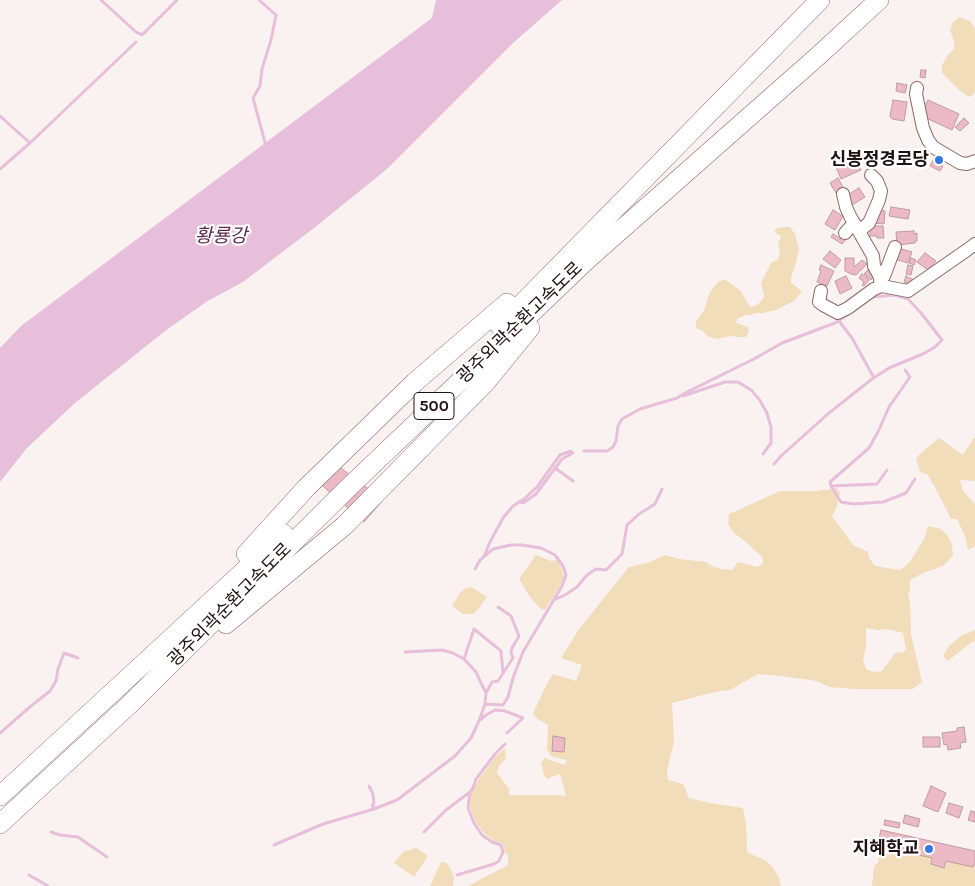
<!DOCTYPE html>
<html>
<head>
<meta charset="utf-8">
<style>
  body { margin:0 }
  canvas { display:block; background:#faf2f1 }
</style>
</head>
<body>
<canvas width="975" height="886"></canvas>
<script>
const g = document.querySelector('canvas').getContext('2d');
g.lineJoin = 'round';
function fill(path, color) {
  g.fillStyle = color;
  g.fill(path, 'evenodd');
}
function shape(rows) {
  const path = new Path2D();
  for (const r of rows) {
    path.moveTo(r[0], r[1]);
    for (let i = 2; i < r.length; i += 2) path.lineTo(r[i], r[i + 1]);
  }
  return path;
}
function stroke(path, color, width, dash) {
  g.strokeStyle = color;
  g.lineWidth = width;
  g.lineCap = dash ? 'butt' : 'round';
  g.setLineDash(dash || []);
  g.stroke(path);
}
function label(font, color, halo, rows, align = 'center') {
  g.font = font + ' Karla,"Noto Sans KR",sans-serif';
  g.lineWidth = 4.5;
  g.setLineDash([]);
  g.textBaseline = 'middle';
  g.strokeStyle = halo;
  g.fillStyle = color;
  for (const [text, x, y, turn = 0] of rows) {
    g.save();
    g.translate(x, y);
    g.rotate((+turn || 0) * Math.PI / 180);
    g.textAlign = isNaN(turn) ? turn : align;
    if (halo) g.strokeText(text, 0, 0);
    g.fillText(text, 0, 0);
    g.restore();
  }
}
const green = shape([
  [959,17,970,21,975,29,975,89,974,94,969,97,959,90,942,73,942,65,948,55,954,49,954,41,950,30,953,22],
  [784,227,790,227,795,234,799,249,797,259,791,278,791,283,802,291,794,301,776,310,763,313,757,313,750,315,745,315,737,319,736,323,748,327,749,331,746,337,739,337,730,336,717,339,707,336,703,331,696,328,696,322,704,310,710,292,718,282,724,279,741,291,748,304,751,307,757,305,762,300,764,296,761,283,771,263,778,259,780,251,778,245,781,236,774,232,777,228],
  [975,436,975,481,960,480,963,491,975,504,975,546,968,550,965,536,957,519,951,519,937,491,927,474,920,472,916,458,924,450,939,438,963,455],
  [837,488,840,493,837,506,832,516,853,545,868,552,869,558,875,566,900,570,909,563,916,552,924,539,928,526,941,529,948,536,952,545,953,556,943,566,923,573,910,580,910,590,908,594,910,602,911,634,922,682,913,689,855,689,829,687,817,681,780,676,758,674,730,690,719,691,672,703,674,742,667,771,668,780,683,784,689,798,710,803,743,808,746,824,747,852,766,861,773,867,779,878,781,886,468,886,508,865,508,855,505,853,503,844,494,841,485,834,476,823,470,807,471,793,479,779,496,756,505,748,506,758,499,766,497,773,509,789,509,795,557,795,566,796,560,774,547,779,544,775,541,764,544,758,565,765,566,760,551,756,547,750,548,725,536,718,533,713,548,682,553,674,576,681,582,665,561,658,579,629,629,567,650,562,665,555,679,559,706,562,714,567,722,569,732,570,738,562,758,567,763,563,763,558,745,541,734,533,728,524,729,514,780,491,816,491],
  [866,628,878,630,887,629,903,633,906,650,902,653,896,652,882,671,873,672,866,669,863,660,866,646],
  [536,555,551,561,557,560,560,564,564,577,560,586,545,610,541,609,530,597,519,579],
  [471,587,487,597,474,614,463,614,452,606,460,593,466,588],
  [975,630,975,642,973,641,948,661,943,656,949,646,962,635],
  [415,847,428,856,414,877,394,863,404,851,411,850],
  [884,847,932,858,931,864,944,867,946,861,973,867,974,864,975,864,975,886,872,886,874,866,878,863,880,851],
  [441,862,447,863,450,868,454,878,453,886,430,886]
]);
const water = shape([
  [436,0,562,0,512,44,387,169,314,228,243,282,206,302,165,331,75,403,27,448,0,482,0,348,21,326,432,18]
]);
const stream = shape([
  [101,0,136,32,140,34,143,34],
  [259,0,276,15,271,40,262,69,260,86,253,98,266,146],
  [142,35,177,0],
  [0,116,30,143],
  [0,169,30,143,136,42],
  [839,321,852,338,874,378],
  [683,396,725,382,738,382,751,390,759,399,767,413,771,427,771,443,763,454],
  [677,398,685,393,754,359,782,343,835,323,849,314],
  [584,451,607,451,613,447,616,441,618,426,622,419,640,409,677,398],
  [774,464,781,456,829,413,872,379,889,368,925,353,935,347,942,340,921,313,908,299,894,295,872,297],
  [555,468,573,481],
  [887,470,877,484,831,486,830,482,869,448,878,432,889,407,910,377,905,370],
  [831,486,841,502,853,504,883,502,906,493,915,479],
  [519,502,523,503,536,494,562,459,573,453],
  [484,556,490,542,503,518,513,506,524,499,537,487,560,455,571,451],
  [556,599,565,595,577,587,587,575,596,569,606,570,622,554,627,525,639,514,655,504,662,489],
  [405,652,442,650,453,653,464,659,476,672,481,683,486,693,485,704],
  [464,659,474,629,501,651,503,672],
  [486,693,492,682,498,681,513,658,511,653,512,648,519,636,511,616,498,607],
  [480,720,486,715,495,710,505,711,523,718,507,733],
  [0,733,31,706,50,691,56,681,58,669,64,653,78,658],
  [369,786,373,794,374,803,372,806,376,808],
  [51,832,60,835,78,837,107,857],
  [424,832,446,810,470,792,473,788,476,779,495,754,505,744],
  [274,845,323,824,374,809,397,800,455,756,471,738,479,721,485,704,503,705,508,697,513,678,523,652,562,586,566,575,563,566,555,555,541,548,522,545,511,545,493,549,480,560,475,569],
  [29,875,48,886],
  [457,875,494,864,499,861,503,852,501,845,492,842,482,835,474,823,468,808,470,792]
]);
const building = shape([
  [921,70,926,70,925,78,920,77,921,70],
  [897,83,907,85,905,93,896,91,897,83],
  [893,100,907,102,904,121,892,119,890,116,893,100],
  [928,100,959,114,952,130,924,117,922,113,928,100],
  [964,118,969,123,960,131,955,127,964,118],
  [938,151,947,155,941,166,943,166,940,171,930,166,938,151],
  [855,158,861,170,841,179,836,167,855,158],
  [838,178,844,189,836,193,830,183,838,178],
  [859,188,865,197,852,205,846,196,859,188],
  [891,207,910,210,908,219,889,216,891,207],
  [833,210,843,216,835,230,825,224,833,210],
  [875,210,885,211,884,224,874,223,875,210],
  [870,226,883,226,884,238,877,238,877,236,870,236,870,226],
  [914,231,914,234,917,233,917,241,915,241,915,243,897,245,896,232,914,231],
  [833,234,841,239,843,236,847,238,842,244,831,237,833,234],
  [898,248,912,252,908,263,894,259,898,248],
  [830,251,841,260,835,268,823,259,830,251],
  [925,253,936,261,928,270,917,262,925,253],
  [845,258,854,258,854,267,862,260,867,264,856,275,851,274,845,271,845,258],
  [911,258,916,260,914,265,909,263,911,258],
  [821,265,834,271,827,286,817,282,821,271,819,270,821,265],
  [908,265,913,266,911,275,906,274,908,265],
  [868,270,874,275,871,280,864,274,868,270],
  [862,274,869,280,864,286,862,285,864,282,859,278,862,274],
  [846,276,852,288,840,294,835,281,846,276],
  [906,276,914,280,911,286,904,282,906,276],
  [329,459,383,500,364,522,309,474,329,459],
  [964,727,966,742,960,743,961,748,948,750,947,744,944,745,942,733,957,731,957,728,964,727],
  [553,736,565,738,564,752,552,751,553,736],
  [923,737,940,737,940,747,923,747,923,737],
  [931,786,946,793,938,812,923,806,931,786],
  [949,803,963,807,959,818,946,813,949,803],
  [971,811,975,812,975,822,968,820,971,811],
  [905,815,920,819,918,827,903,823,905,815],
  [885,820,900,823,899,828,884,825,885,820],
  [881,830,975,851,975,864,974,864,973,867,946,861,944,868,931,864,932,858,877,846,881,830]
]);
const minor = shape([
  [917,88,916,94,923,128,928,140,933,147,960,163,967,164,975,161],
  [843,194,846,207,850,216,873,256,874,266,879,275,882,286],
  [859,231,869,223,879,200,881,191,877,181,871,175],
  [845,233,854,223],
  [880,280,884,276,895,247],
  [821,291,819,302,823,305,838,313,848,308,874,289,882,286,908,291,967,250,975,244]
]);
const highway = shape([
  [500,326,820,0],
  [246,554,306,488,415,382,507,303],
  [226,624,344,526,486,382,530,328],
  [0,796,284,534],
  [0,824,129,705,347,489,588,259,818,56,879,0]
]);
const markers = [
  [939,160,5,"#3378e5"],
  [929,849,5,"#3378e5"]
];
const shields = [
  [434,406,40]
];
const shieldNames = [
  ["500",434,406]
];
const poiNames = [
  ["신봉정경로당",929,160],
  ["지혜학교",919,849]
];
const streetNames = [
  ["광주외곽순환고속도로",520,323,-44],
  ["광주외곽순환고속도로",230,605,-45]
];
const waterNames = [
  ["황룡강",221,237]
];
fill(green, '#f1ddba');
fill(water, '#e7bfdb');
stroke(stream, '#e7bfdb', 3);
fill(building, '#ecbac6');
stroke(building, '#be9ba2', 1);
stroke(minor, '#8a6963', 14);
stroke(highway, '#8a6963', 20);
stroke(minor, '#fff', 12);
stroke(highway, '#fff', 19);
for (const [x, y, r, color] of markers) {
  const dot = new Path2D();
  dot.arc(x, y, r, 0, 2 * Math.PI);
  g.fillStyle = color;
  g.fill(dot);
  stroke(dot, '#fff', 2);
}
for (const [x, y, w] of shields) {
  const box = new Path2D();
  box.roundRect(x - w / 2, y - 13.5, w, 27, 4);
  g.fillStyle = '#fff';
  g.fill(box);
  stroke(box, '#1e110f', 1);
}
label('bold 16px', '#1e110f', null, shieldNames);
label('bold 18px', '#1e110f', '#fff', poiNames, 'right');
label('18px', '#1e110f', '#fff', streetNames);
label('italic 19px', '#5b294f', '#fff', waterNames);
</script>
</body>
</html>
